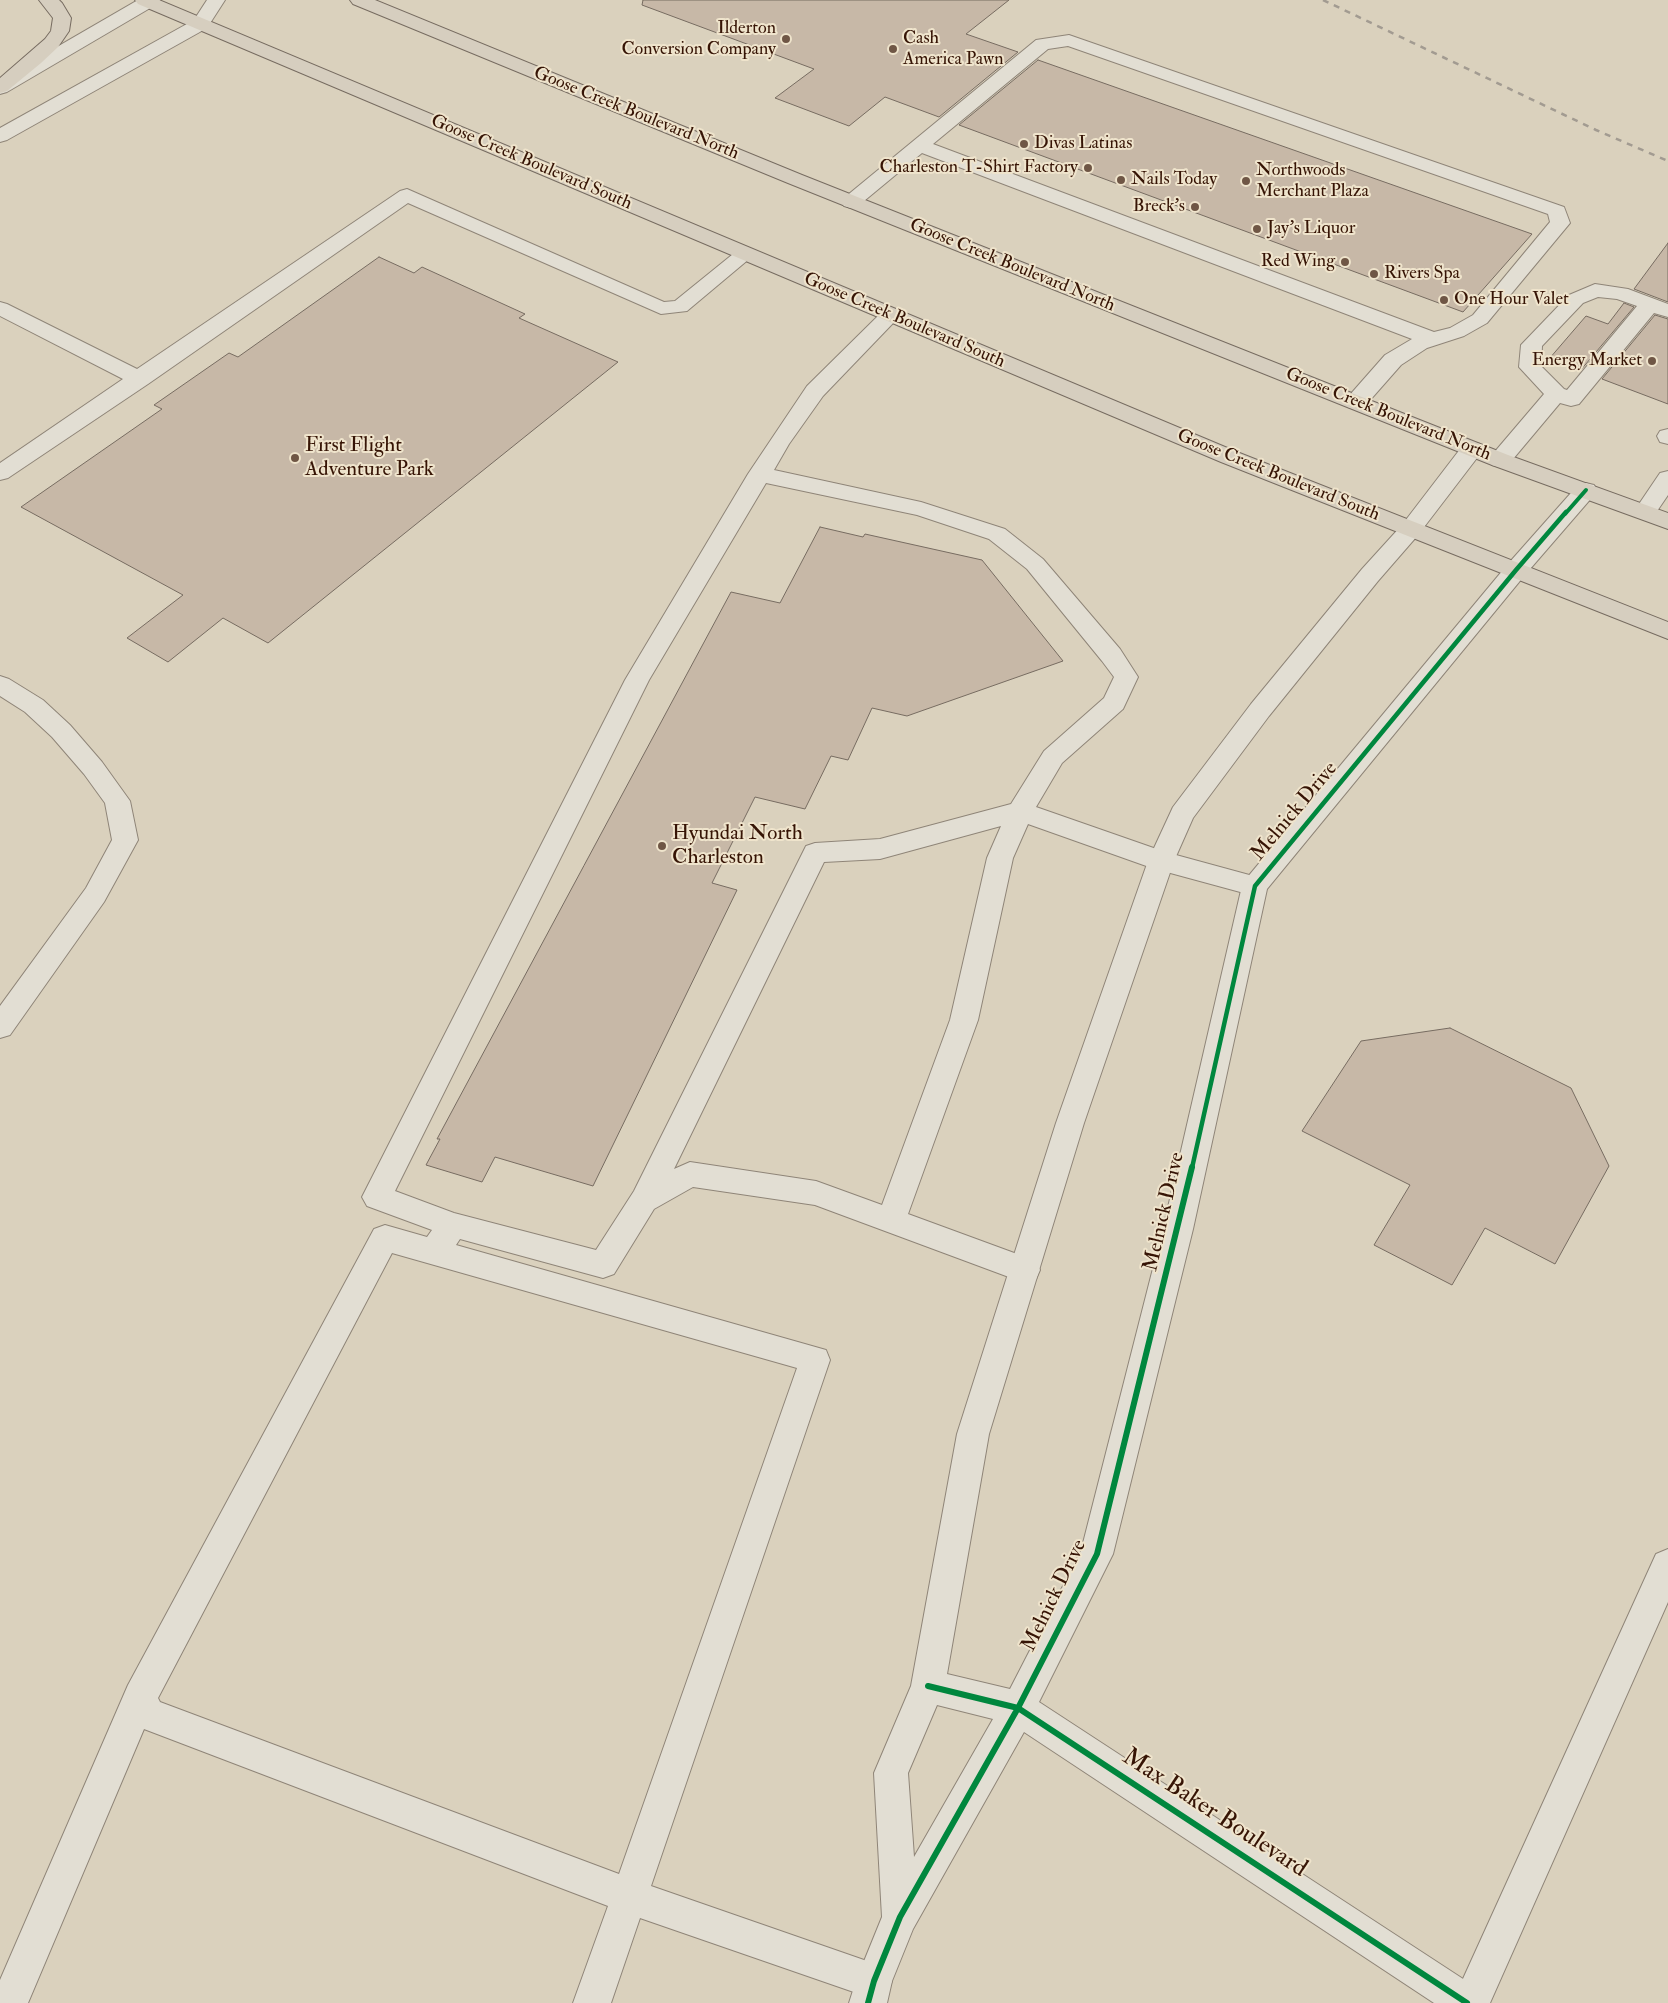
<!DOCTYPE html>
<html>
<head>
<meta charset="utf-8">
<style>
  body { margin:0 }
  canvas { display:block; background:#dad1bd }
</style>
</head>
<body>
<canvas width="1668" height="2003"></canvas>
<script>
const g = document.querySelector('canvas').getContext('2d');
g.lineJoin = 'round';
function fill(path, color) {
  g.fillStyle = color;
  g.fill(path, 'evenodd');
}
function shape(rows) {
  const path = new Path2D();
  for (const r of rows) {
    path.moveTo(r[0], r[1]);
    for (let i = 2; i < r.length; i += 2) path.lineTo(r[i], r[i + 1]);
  }
  return path;
}
function stroke(path, color, width, dash) {
  g.strokeStyle = color;
  g.lineWidth = width;
  g.lineCap = dash ? 'butt' : 'round';
  g.setLineDash(dash || []);
  g.stroke(path);
}
function label(font, color, halo, rows, align = 'center') {
  g.font = font + ' "IM FELL Double Pica",serif';
  g.lineWidth = 4;
  g.setLineDash([]);
  g.textBaseline = 'middle';
  g.strokeStyle = halo;
  g.fillStyle = color;
  for (const [text, x, y, turn = 0] of rows) {
    g.save();
    g.translate(x, y);
    g.rotate((+turn || 0) * Math.PI / 180);
    g.textAlign = isNaN(turn) ? turn : align;
    if (halo) g.strokeText(text, 0, 0);
    g.fillText(text, 0, 0);
    g.restore();
  }
}
const building = shape([
  [643,0,1009,0,966,34,1018,52,939,117,885,97,849,126,775,98,814,69,642,5,643,0],
  [1038,60,1532,234,1463,312,959,125,1038,60],
  [1668,243,1668,302,1634,289,1668,243],
  [379,257,414,273,422,267,525,314,519,318,618,362,268,643,223,618,168,662,127,638,183,595,21,507,162,409,154,405,229,353,238,357,379,257],
  [1624,303,1634,307,1580,371,1549,359,1586,316,1608,324,1624,303],
  [1655,315,1668,319,1668,404,1602,379,1655,315],
  [820,527,863,537,865,534,982,560,1063,661,907,716,872,708,848,760,831,756,805,809,755,797,712,883,737,890,593,1186,495,1157,482,1182,426,1165,440,1139,437,1139,731,592,780,603,820,527],
  [1450,1028,1571,1088,1609,1166,1555,1264,1485,1228,1452,1285,1374,1245,1410,1185,1302,1131,1361,1041,1450,1028]
]);
const service = shape([
  [138,0,160,0,157,4,7,92,0,94,0,80,138,0],
  [207,0,225,0,207,28,7,140,0,142,0,128,194,20,207,0],
  [1069,35,1564,207,1570,223,1487,323,1464,336,1427,348,1401,365,1364,407,1356,409,1348,407,1345,402,1348,397,1385,355,1412,339,922,153,858,206,851,208,844,206,841,202,844,198,1036,40,1069,35],
  [1068,46,1548,214,1550,222,1473,315,1450,328,1434,332,933,144,1048,49,1068,46],
  [407,189,664,302,675,301,738,250,745,248,752,250,755,254,687,311,661,314,408,203,148,384,8,478,0,480,0,463,123,379,0,316,0,302,7,304,137,369,400,191,407,189],
  [1595,284,1628,289,1668,304,1668,317,1654,313,1579,404,1571,406,1560,403,1508,465,1500,467,1492,465,1489,460,1492,455,1544,394,1519,367,1521,345,1569,295,1595,284],
  [1598,297,1617,299,1637,306,1567,390,1564,389,1541,366,1542,346,1583,303,1598,297],
  [890,309,897,311,900,315,897,319,823,396,789,444,774,470,921,502,1005,529,1043,559,1120,649,1138,677,1123,709,1062,763,1036,807,1165,852,1264,879,1268,886,1264,893,1255,896,1152,868,1028,824,1013,858,978,1020,908,1214,1036,1261,1040,1270,1036,1279,1025,1283,815,1205,693,1187,654,1209,614,1274,603,1278,460,1239,456,1245,826,1350,830,1360,651,1886,887,1968,892,1981,887,1994,874,1999,640,1918,611,2003,573,2003,608,1906,144,1729,28,2003,0,2003,0,1980,128,1685,374,1229,385,1225,427,1237,432,1230,367,1206,362,1197,625,680,748,474,807,386,883,311,890,309],
  [766,483,917,515,989,539,1027,569,1102,661,1114,677,1104,698,1044,751,1011,804,880,839,815,843,806,846,634,1191,596,1250,454,1213,395,1191,649,680,766,483],
  [1001,826,987,858,950,1020,882,1205,816,1181,690,1162,674,1169,824,862,880,859,1001,826],
  [392,1253,797,1368,619,1874,160,1702,158,1698,392,1253],
  [1668,429,1668,444,1660,442,1657,436,1660,431,1668,429],
  [1668,471,1668,495,1653,517,1645,519,1637,517,1634,512,1637,507,1660,473,1668,471],
  [0,676,9,679,43,700,70,725,102,762,130,801,138,840,104,902,10,1035,0,1038,0,1006,86,888,112,840,105,803,84,774,52,737,25,712,0,696,0,676],
  [1668,1549,1668,1602,1490,2003,1452,2003,1656,1554,1668,1549]
]);
const minor = shape([
  [1472,442,1480,444,1483,449,1480,454,1418,535,1378,581,1269,716,1193,818,1174,861,1084,1123,989,1434,947,1674,1010,1689,1081,1551,1163,1229,1242,886,1246,879,1508,564,1578,485,1586,483,1594,485,1597,490,1594,495,1524,576,1267,889,1193,1229,1113,1554,1039,1702,1480,1990,1486,2003,1434,2003,1024,1732,913,1929,892,1981,887,2003,849,2003,856,1981,882,1917,874,1773,911,1686,957,1434,1056,1123,1148,861,1173,807,1251,704,1362,569,1402,525,1464,444,1472,442],
  [937,1705,993,1719,914,1857,908,1773,937,1705]
]);
const trunk = shape([
  [39,0,59,0,62,3,71,18,69,31,58,47,41,63,7,91,0,93,0,78,45,39,51,31,53,18,39,0],
  [135,0,159,0,1237,452,1668,622,1668,639,1221,462,138,4,135,0],
  [350,0,375,0,802,175,1508,455,1668,513,1668,529,1492,465,788,183,353,4,350,0]
]);
const rail = shape([
  [1323,0,1596,130,1668,161]
]);
const cyclewayFar2 = shape([
  [1565,514,1586,490]
]);
const cyclewayFar1 = shape([
  [1192,1168,1255,886,1516,570,1566,512]
]);
const cycleway = shape([
  [928,1686,1018,1708,1467,2003],
  [868,2003,874,1981,900,1917,1018,1708,1097,1554,1192,1167]
]);
const markers = [
  [786,39,5,"#6f5645"],
  [893,49,5,"#6f5645"],
  [1024,144,5,"#6f5645"],
  [1088,168,5,"#6f5645"],
  [1121,180,5,"#6f5645"],
  [1246,181,5,"#6f5645"],
  [1195,207,5,"#6f5645"],
  [1257,229,5,"#6f5645"],
  [1345,262,5,"#6f5645"],
  [1374,274,5,"#6f5645"],
  [1444,300,5,"#6f5645"],
  [1652,361,5,"#6f5645"],
  [295,458,5,"#6f5645"],
  [662,846,5,"#6f5645"]
];
const farPoinames = [
  ["Ilderton",776,29,"right"],
  ["Conversion Company",776,50,"right"],
  ["Cash",903,39],
  ["America Pawn",903,60],
  ["Divas Latinas",1034,144],
  ["Charleston T-Shirt Factory",1078,168,"right"],
  ["Northwoods",1256,171],
  ["Merchant Plaza",1256,192],
  ["Nails Today",1131,180],
  ["Breck's",1185,207,"right"],
  ["Jay's Liquor",1267,229],
  ["Red Wing",1335,262,"right"],
  ["Rivers Spa",1384,274],
  ["One Hour Valet",1454,300],
  ["Energy Market",1642,361,"right"]
];
const farStreetnames = [
  ["Goose Creek Boulevard North",636,114,22],
  ["Goose Creek Boulevard South",531,163,23],
  ["Goose Creek Boulevard North",1012,266,22],
  ["Goose Creek Boulevard South",904,321,23],
  ["Goose Creek Boulevard North",1388,415,22],
  ["Goose Creek Boulevard South",1278,476,22]
];
const poiNames = [
  ["First Flight",305,446],
  ["Adventure Park",305,470],
  ["Hyundai North",672,834],
  ["Charleston",672,858]
];
const streetNames = [
  ["Melnick Drive",1295,812,-50],
  ["Melnick Drive",1165,1212,-77],
  ["Melnick Drive",1055,1596,-64]
];
const nearStreetnames = [
  ["Max Baker Boulevard",1214,1814,33]
];
fill(building, '#c7b8a7');
stroke(building, '#776c61', 1);
stroke(service, '#8f8578', 2);
stroke(minor, '#8f8578', 2);
stroke(trunk, '#776c61', 2);
fill(service, '#e2ded3');
fill(minor, '#e2ded3');
fill(trunk, '#d6cebf');
stroke(rail, '#a29b91', 2.5, [6, 6]);
stroke(cyclewayFar2, '#00873e', 4);
stroke(cyclewayFar1, '#00873e', 4.5);
stroke(cycleway, '#00873e', 6);
for (const [x, y, r, color] of markers) {
  const dot = new Path2D();
  dot.arc(x, y, r, 0, 2 * Math.PI);
  g.fillStyle = color;
  g.fill(dot);
  stroke(dot, '#efe4cc', 2);
}
label('18px', '#361405', '#efe4cc', farPoinames, 'left');
label('18px', '#361405', '#efe4cc', farStreetnames);
label('21px', '#361405', '#efe4cc', poiNames, 'left');
label('21px', '#361405', '#efe4cc', streetNames);
label('25px', '#361405', '#efe4cc', nearStreetnames);
</script>
</body>
</html>
